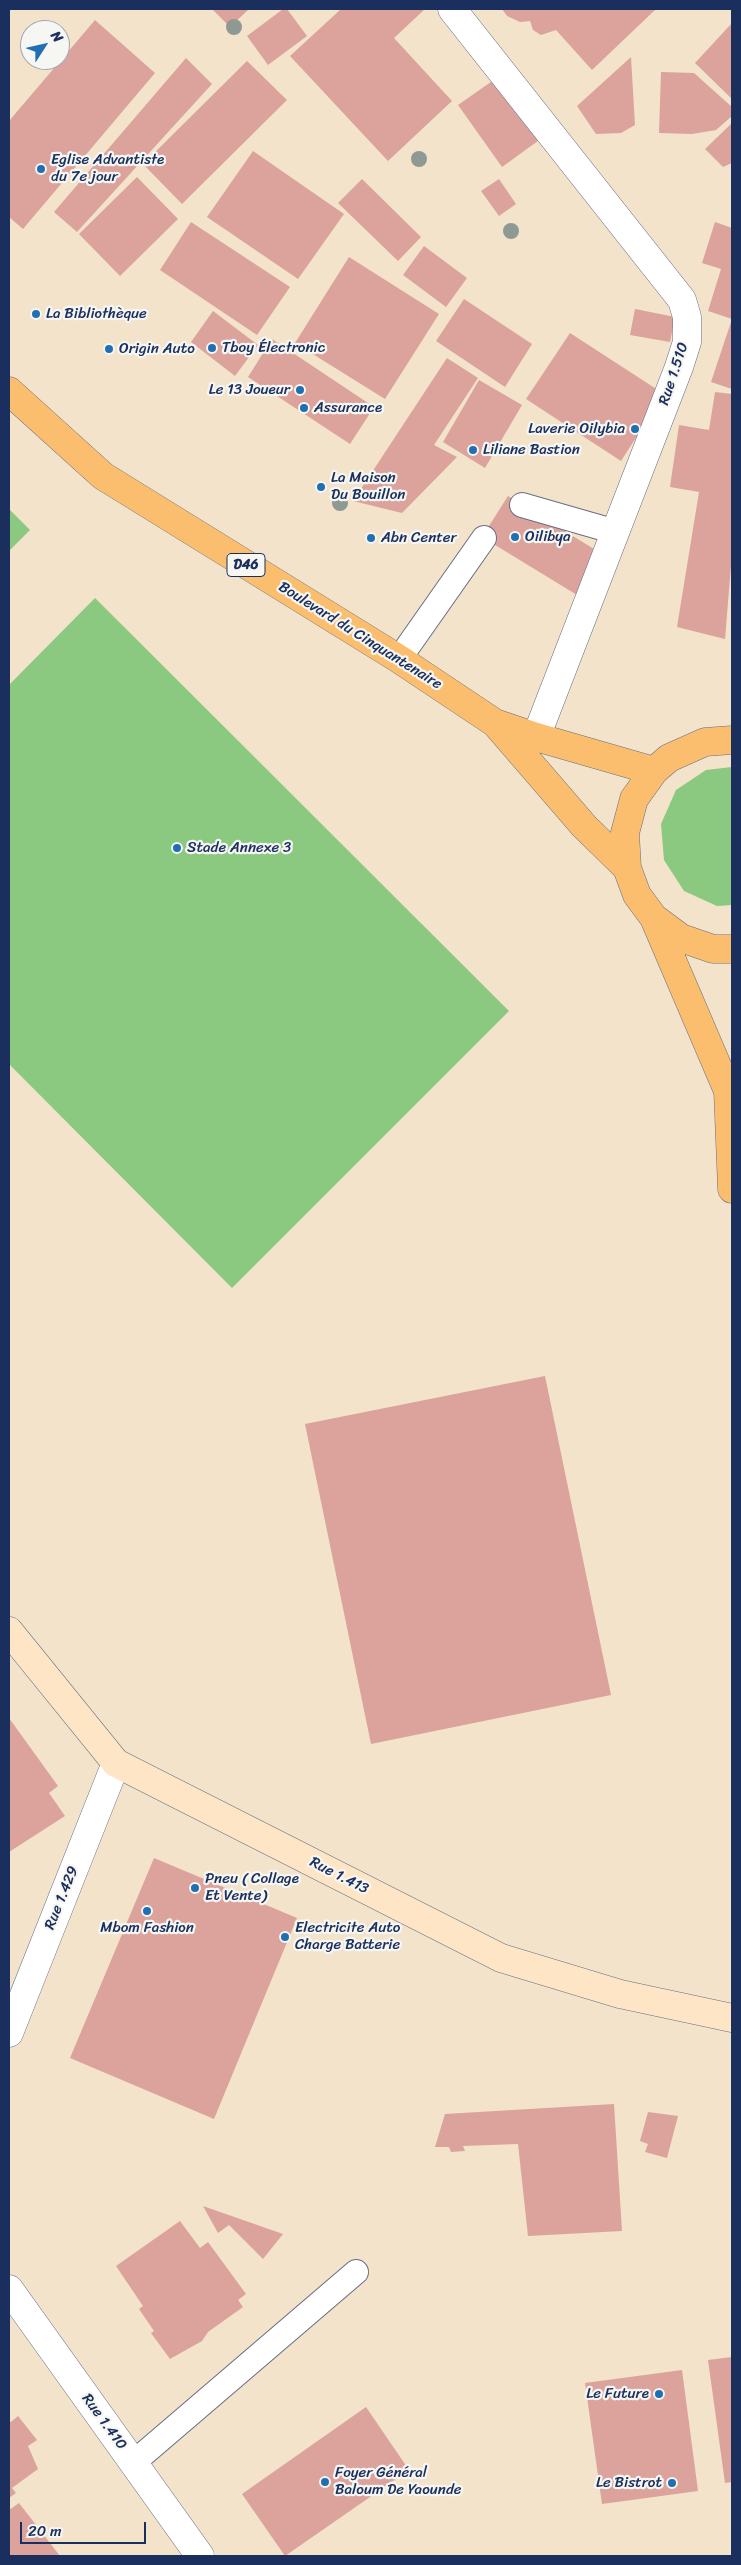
<!DOCTYPE html>
<html>
<head>
<meta charset="utf-8">
<style>
  body { margin:0 }
  #map { position:relative; width:741px; height:2565px; overflow:hidden; background:#f2e3ca; font-family:Sriracha,sans-serif }
  canvas { display:block }
  .frame { position:absolute; inset:0; border:10px solid #1b2f5e; pointer-events:none }
  .north { position:absolute; left:20px; top:20px; width:50px; height:50px; box-sizing:border-box; background:#f6f6f2; border:1px solid #9ea6b7; border-radius:50%; rotate:55deg; font-size:14px; font-weight:700; line-height:20px; text-align:center; color:#1b2f5e }
  .north::after { content:''; display:block; margin:auto; width:18px; height:22px; background:#1f6fb2; clip-path:polygon(50% 0,100% 100%,50% 72%,0 100%) }
  .scale { position:absolute; left:20px; top:2522px; width:126px; height:22px; box-sizing:border-box; border:2px solid #1b2f5e; border-top:0; padding-left:6px; font-size:15px; line-height:18px; white-space:nowrap; color:#1b2f5e; -webkit-text-stroke:4px #f6f6f2; paint-order:stroke }
</style>
</head>
<body>
<div id="map">
<canvas width="741" height="2565"></canvas>
<div class="frame"></div>
<div class="north">N</div>
<div class="scale">20 m</div>
</div>
<script>
const g = document.querySelector('canvas').getContext('2d');
g.lineJoin = 'round';
function fill(path, color) {
  g.fillStyle = color;
  g.fill(path, 'evenodd');
}
function shape(rows) {
  const path = new Path2D();
  for (const r of rows) {
    path.moveTo(r[0], r[1]);
    for (let i = 2; i < r.length; i += 2) path.lineTo(r[i], r[i + 1]);
  }
  return path;
}
function stroke(path, color, width, dash) {
  g.strokeStyle = color;
  g.lineWidth = width;
  g.lineCap = dash ? 'butt' : 'round';
  g.setLineDash(dash || []);
  g.stroke(path);
}
function label(font, color, halo, rows, align = 'center') {
  g.font = font + ' Sriracha,sans-serif';
  g.lineWidth = 4.5;
  g.setLineDash([]);
  g.textBaseline = 'middle';
  g.strokeStyle = halo;
  g.fillStyle = color;
  for (const [text, x, y, turn = 0] of rows) {
    g.save();
    g.translate(x, y);
    g.rotate((+turn || 0) * Math.PI / 180);
    g.textAlign = isNaN(turn) ? turn : align;
    if (halo) g.strokeText(text, 0, 0);
    g.fillText(text, 0, 0);
    g.restore();
  }
}
const green = shape([
  [9,509,30,530,9,551],
  [95,598,509,1011,232,1288,9,1064,9,685],
  [732,767,732,905,717,906,684,891,664,860,661,824,676,790,706,770]
]);
const building = shape([
  [212,9,249,9,230,27],
  [283,9,287,9,307,36,268,65,247,36],
  [341,9,425,9,394,38,452,101,388,161,290,56],
  [502,9,656,9,592,70,556,30,541,35,533,30,530,21,520,22,507,16],
  [95,20,155,73,23,229,9,217,9,121],
  [732,23,732,99,695,63],
  [631,57,635,125,621,133,596,134,577,106],
  [186,58,212,84,77,232,54,212],
  [247,61,287,100,182,204,143,164],
  [661,72,694,73,732,107,732,116,716,130,692,134,659,133],
  [498,77,542,138,502,167,458,105],
  [732,123,732,163,723,167,705,149],
  [253,151,344,214,298,279,207,217],
  [137,177,178,219,120,276,79,234],
  [362,179,421,237,398,261,338,203],
  [499,179,516,204,499,216,481,191],
  [191,222,290,287,257,335,160,270],
  [715,222,732,228,732,389,711,382,732,319,708,311,721,269,702,263],
  [424,246,467,278,446,307,403,275],
  [349,257,439,314,385,399,295,343],
  [464,299,532,344,505,387,436,341],
  [635,309,675,317,670,342,630,335],
  [213,311,258,345,235,376,191,342],
  [570,333,664,394,621,461,526,399],
  [272,339,374,407,350,444,248,377],
  [447,358,478,378,434,445,457,457,402,513,353,501],
  [479,380,522,405,485,468,443,442],
  [715,392,732,394,732,553,725,639,677,627,699,492,670,487,679,425,709,430],
  [508,496,602,554,577,595,482,537],
  [545,1376,611,1695,371,1744,305,1424],
  [9,1718,58,1786,49,1793,65,1816,9,1852],
  [154,1858,297,1918,214,2119,70,2058],
  [614,2104,622,2231,528,2236,518,2144,463,2146,465,2151,451,2152,449,2147,435,2147,445,2114],
  [648,2112,678,2116,667,2158,645,2152,648,2144,640,2141],
  [203,2206,283,2234,263,2259,229,2225,218,2233],
  [180,2221,200,2248,208,2242,246,2294,238,2300,243,2307,208,2332,202,2341,170,2359,151,2333,154,2331,139,2309,143,2306,116,2266],
  [732,2357,732,2482,725,2483,708,2360],
  [682,2370,698,2491,602,2504,585,2383],
  [366,2407,409,2470,285,2556,242,2494],
  [18,2416,37,2440,28,2446,38,2469,12,2488,16,2493,9,2498,9,2420,11,2422],
  [19,2503,60,2556,9,2556,9,2510]
]);
const lane = shape([
  [522,505,616,532],
  [399,659,484,538],
  [133,2463,356,2272]
]);
const street = shape([
  [452,9,682,300,687,317,687,342,679,367,536,737],
  [9,2033,116,1763],
  [9,2289,200,2556]
]);
const secondary = shape([
  [9,1631,116,1763,501,1958,620,1994,732,2018]
]);
const primary = shape([
  [9,391,103,476,399,659,495,723,536,737,654,771],
  [496,724,584,826,627,868],
  [732,740,705,742,669,758,654,771,634,799,625,833,627,868,637,895,654,918,681,938,713,949,732,949],
  [654,918,728,1091,732,1189]
]);
const trees = [
  [234,27],
  [419,159],
  [511,231],
  [340,503]
];
const markers = [
  [41,169,5,"#1f6fb2"],
  [36,314,5,"#1f6fb2"],
  [212,348,5,"#1f6fb2"],
  [109,349,5,"#1f6fb2"],
  [300,390,5,"#1f6fb2"],
  [304,408,5,"#1f6fb2"],
  [635,429,5,"#1f6fb2"],
  [473,450,5,"#1f6fb2"],
  [321,487,5,"#1f6fb2"],
  [515,537,5,"#1f6fb2"],
  [371,538,5,"#1f6fb2"],
  [177,848,5,"#1f6fb2"],
  [195,1888,5,"#1f6fb2"],
  [147,1911,5,"#1f6fb2"],
  [285,1937,5,"#1f6fb2"],
  [659,2394,5,"#1f6fb2"],
  [325,2482,5,"#1f6fb2"],
  [672,2483,5,"#1f6fb2"]
];
const shields = [
  [246,565,38]
];
const shieldNames = [
  ["D46",246,565]
];
const poiNames = [
  ["Eglise Advantiste",51,160],
  ["du 7e jour",51,177],
  ["La Bibliothèque",46,314],
  ["Tboy Électronic",222,348],
  ["Origin Auto",119,349],
  ["Le 13 Joueur",290,390,"right"],
  ["Assurance",314,408],
  ["Laverie Oilybia",625,429,"right"],
  ["Liliane Bastion",483,450],
  ["La Maison",331,478],
  ["Du Bouillon",331,495],
  ["Oilibya",525,537],
  ["Abn Center",381,538],
  ["Stade Annexe 3",187,848],
  ["Pneu ( Collage",205,1879],
  ["Et Vente)",205,1896],
  ["Mbom Fashion",147,1928,"center"],
  ["Electricite Auto",295,1928],
  ["Charge Batterie",295,1945],
  ["Le Future",649,2394,"right"],
  ["Foyer Général",335,2473],
  ["Baloum De Yaounde",335,2490],
  ["Le Bistrot",662,2483,"right"]
];
const streetNames = [
  ["Rue 1.510",674,374,-72],
  ["Boulevard du Cinquantenaire",360,636,32],
  ["Rue 1.413",339,1876,27],
  ["Rue 1.429",62,1898,-68],
  ["Rue 1.410",104,2422,54]
];
fill(green, '#8ac97f');
fill(building, '#dba39c');
stroke(lane, '#666e84', 26);
stroke(street, '#666e84', 29);
stroke(secondary, '#666e84', 29);
stroke(primary, '#666e84', 29);
stroke(lane, '#fff', 24);
stroke(street, '#fff', 28);
stroke(secondary, '#fde5c5', 28);
stroke(primary, '#fbbe6e', 28);
g.fillStyle = '#8e9994';
for (const [x, y] of trees) {
  g.beginPath();
  g.arc(x, y, 8, 0, 2 * Math.PI);
  g.fill();
}
for (const [x, y, r, color] of markers) {
  const dot = new Path2D();
  dot.arc(x, y, r, 0, 2 * Math.PI);
  g.fillStyle = color;
  g.fill(dot);
  stroke(dot, '#f6f6f2', 2);
}
for (const [x, y, w] of shields) {
  const box = new Path2D();
  box.roundRect(x - w / 2, y - 11.5, w, 23, 4);
  g.fillStyle = '#f6f6f2';
  g.fill(box);
  stroke(box, '#1b2f5e', 1);
}
label('bold 14px', '#1b2f5e', null, shieldNames);
label('15px', '#1b2f5e', '#f6f6f2', poiNames, 'left');
label('15px', '#1b2f5e', '#f6f6f2', streetNames);
</script>
</body>
</html>
